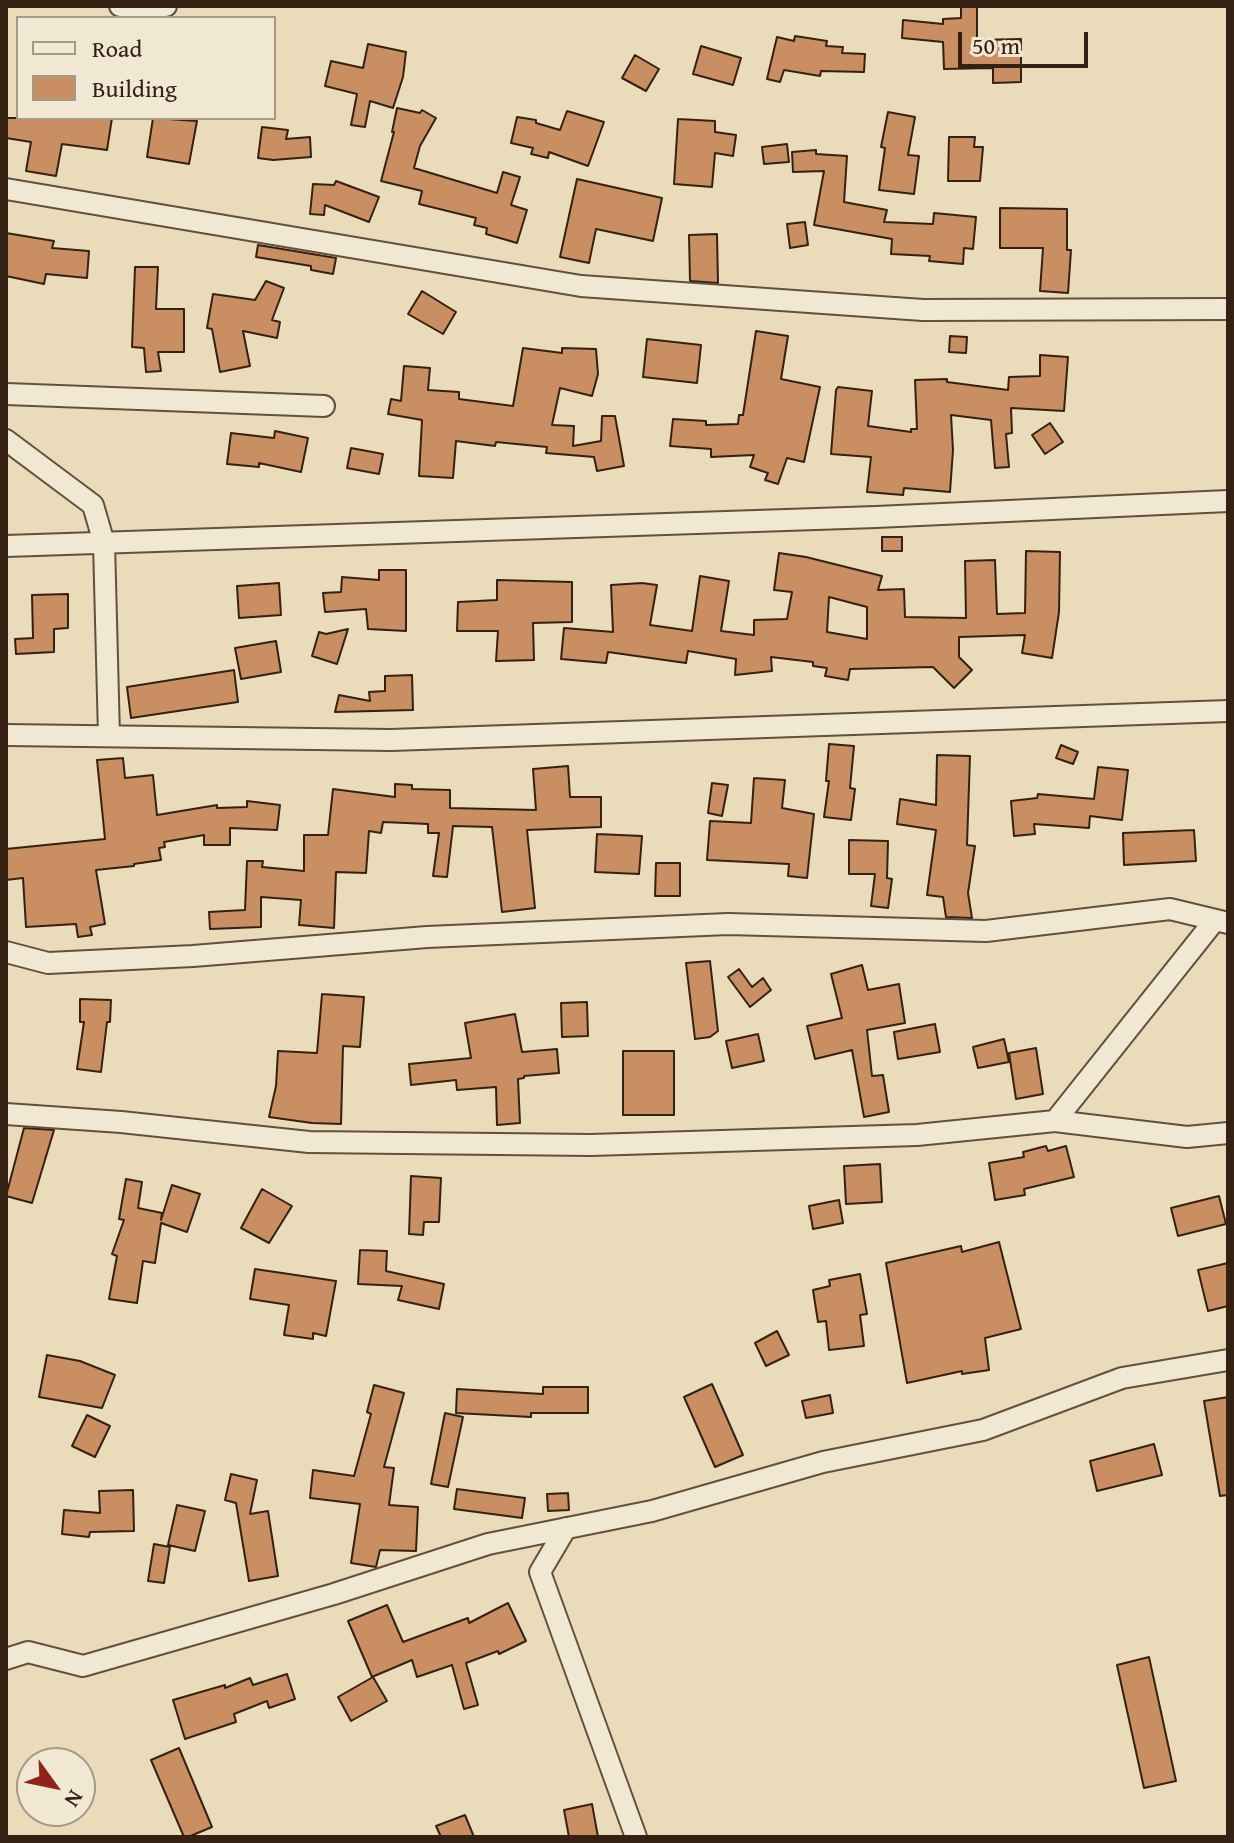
<!DOCTYPE html>
<html>
<head>
<meta charset="utf-8">
<style>
  body { margin:0 }
  #map { position:relative; width:1234px; height:1843px; overflow:hidden; background:#eadbbb; font-family:"Gentium Book Plus",serif }
  canvas { display:block }
  .frame { position:absolute; inset:0; border:8px solid #342113; pointer-events:none }
  .legend { position:absolute; left:16px; top:16px; width:260px; height:104px; box-sizing:border-box; background:#f1e8d3; border:2px solid #a59886; margin:0; padding:10px 14px; list-style:none; font-size:24px; color:#342113 }
  .legend li { display:flex; align-items:center; gap:16px; height:40px }
  .legend b { width:40px; border:2px solid #a59886 }
  .north { position:absolute; left:16px; top:1747px; width:80px; height:80px; box-sizing:border-box; background:#f1e8d3; border:2px solid #a59886; border-radius:50%; rotate:123deg; font-size:22px; font-weight:700; line-height:32px; text-align:center; color:#342113 }
  .north::after { content:''; display:block; margin:auto; width:28px; height:36px; background:#8f2418; clip-path:polygon(50% 0,100% 100%,50% 72%,0 100%) }
  .scale { position:absolute; left:958px; top:32px; width:130px; height:36px; box-sizing:border-box; border:4px solid #342113; border-top:0; padding-left:10px; font-size:24px; line-height:28px; white-space:nowrap; color:#342113; -webkit-text-stroke:6px #f1e8d3; paint-order:stroke }
</style>
</head>
<body>
<div id="map">
<canvas width="1234" height="1843"></canvas>
<div class="frame"></div>
<ul class="legend">
<li><b style="height:10px;background:#f1e8d3"></b>Road</li>
<li><b style="height:22px;background:#ca8e63"></b>Building</li>
</ul>
<div class="north">N</div>
<div class="scale">50 m</div>
</div>
<script>
const g = document.querySelector('canvas').getContext('2d');
g.lineJoin = 'round';
function fill(path, color) {
  g.fillStyle = color;
  g.fill(path, 'evenodd');
}
function shape(rows) {
  const path = new Path2D();
  for (const r of rows) {
    path.moveTo(r[0], r[1]);
    for (let i = 2; i < r.length; i += 2) path.lineTo(r[i], r[i + 1]);
  }
  return path;
}
function stroke(path, color, width, dash) {
  g.strokeStyle = color;
  g.lineWidth = width;
  g.lineCap = dash ? 'butt' : 'round';
  g.setLineDash(dash || []);
  g.stroke(path);
}
const building = shape([
  [961,6,977,6,977,40,1021,39,1021,82,993,83,993,68,944,69,943,42,902,38,903,20,943,24,943,19,961,18,961,6],
  [795,36,827,41,826,46,843,47,842,53,865,54,864,72,821,71,820,76,784,70,780,82,767,79,777,37,794,41,795,36],
  [368,44,406,52,403,77,393,108,370,101,365,127,351,125,357,94,325,86,331,61,363,68,368,44],
  [701,46,741,58,733,85,693,74,701,46],
  [635,55,659,69,646,91,622,78,635,55],
  [397,108,420,113,422,110,436,118,420,146,414,168,497,193,503,172,520,177,511,205,527,210,517,243,486,234,487,228,474,225,476,218,419,204,422,191,381,181,394,132,392,132,397,108],
  [567,111,604,122,588,166,549,152,548,158,531,154,533,148,511,143,517,117,536,120,536,123,560,130,567,111],
  [888,112,915,117,908,155,919,156,914,194,879,190,885,148,881,147,888,112],
  [6,118,112,118,107,150,62,144,56,176,26,171,31,142,6,138,6,118],
  [153,118,197,121,189,164,147,157,153,118],
  [678,119,715,121,715,132,736,135,733,156,715,153,712,187,674,184,678,119],
  [262,127,288,130,286,139,310,137,311,157,273,160,258,158,262,127],
  [949,137,975,137,974,147,983,147,980,181,948,181,949,137],
  [787,144,789,162,764,164,762,147,787,144],
  [816,150,816,154,847,156,844,202,887,210,884,222,933,224,934,213,976,217,973,249,964,248,963,264,929,261,930,256,891,254,892,239,814,225,824,171,793,172,792,152,816,150],
  [577,179,662,198,653,241,596,229,589,263,560,257,577,179],
  [336,181,379,197,369,222,325,205,324,215,310,214,313,184,334,185,336,181],
  [1000,208,1067,209,1067,250,1071,250,1068,293,1040,291,1043,248,1000,248,1000,208],
  [805,222,808,245,790,248,787,224,805,222],
  [6,233,54,241,52,248,89,251,87,278,46,274,44,284,6,276,6,233],
  [717,234,718,283,690,281,689,235,717,234],
  [258,245,336,258,333,274,311,270,311,266,256,257,258,245],
  [135,267,158,267,156,309,184,309,184,352,158,352,161,371,146,372,144,348,132,347,135,267],
  [266,281,284,288,272,320,280,322,277,338,243,331,250,366,220,372,212,329,207,328,213,294,255,300,266,281],
  [422,291,456,312,443,334,408,314,422,291],
  [756,331,788,336,781,379,820,387,804,462,787,458,778,484,765,480,768,473,750,467,754,455,711,457,711,449,670,446,673,419,706,421,706,425,738,424,739,415,743,415,756,331],
  [950,336,967,337,966,353,949,352,950,336],
  [647,339,701,345,697,383,643,377,647,339],
  [523,348,562,353,562,348,596,349,598,374,592,396,560,388,552,425,574,426,573,446,601,441,602,416,615,416,624,466,597,471,594,457,546,453,547,447,496,442,495,446,456,441,453,478,419,476,422,420,388,414,391,399,401,401,404,366,430,368,428,390,459,392,459,399,513,406,523,348],
  [1040,355,1068,357,1064,411,1011,408,1012,433,1006,434,1009,467,995,468,991,420,951,415,953,450,950,492,904,488,903,495,867,492,871,457,831,454,836,390,838,387,872,391,868,426,911,432,911,429,917,429,915,380,947,379,947,382,1008,390,1009,377,1040,376,1040,355],
  [1050,423,1063,442,1045,454,1032,435,1050,423],
  [275,431,308,438,301,472,259,463,259,467,227,464,231,433,274,438,275,431],
  [351,448,383,454,379,474,347,468,351,448],
  [882,537,902,537,902,551,882,551,882,537],
  [1026,551,1060,552,1059,612,1052,658,1022,653,1025,635,959,637,959,657,972,670,954,688,933,667,850,669,848,680,825,676,827,668,813,666,813,662,771,657,772,671,735,675,736,659,688,651,686,663,608,652,606,663,561,659,564,628,613,632,611,585,642,583,657,585,650,625,692,631,700,576,729,581,721,631,754,635,754,620,787,619,792,592,774,590,779,553,806,557,882,576,878,590,904,589,905,617,966,618,965,561,995,560,997,614,1025,613,1026,551],
  [829,597,867,607,867,639,827,632,829,597],
  [379,570,406,570,406,631,368,629,366,609,325,612,323,593,341,592,342,577,379,580,379,570],
  [497,580,572,582,572,622,533,623,534,660,496,661,498,631,457,631,458,602,497,600,497,580],
  [279,583,281,615,239,618,237,586,279,583],
  [68,594,68,628,54,629,54,652,16,654,15,639,33,638,32,595,68,594],
  [348,629,337,664,312,656,319,632,326,634,348,629],
  [276,641,281,672,241,679,235,648,276,641],
  [234,670,238,702,131,718,127,687,234,670],
  [412,675,413,710,335,712,339,695,370,701,369,692,385,691,385,676,412,675],
  [829,744,854,746,850,788,855,789,851,820,824,817,829,781,826,781,829,744],
  [1061,745,1078,752,1073,764,1056,758,1061,745],
  [937,755,970,756,967,845,975,846,968,893,972,918,946,917,943,897,927,895,936,830,897,824,900,799,936,805,937,755],
  [123,758,125,778,153,775,157,815,217,805,217,808,247,807,247,801,280,805,277,830,230,828,230,845,204,845,204,835,164,842,165,847,159,848,161,860,134,864,134,866,96,870,105,924,90,927,92,935,78,937,76,924,26,927,23,878,6,880,6,849,105,839,97,760,123,758],
  [568,766,570,797,601,797,601,827,527,830,535,908,502,912,492,827,453,826,447,877,433,876,439,833,428,833,428,824,383,822,381,833,369,831,366,873,336,872,334,928,299,925,301,900,261,897,261,927,210,929,209,912,245,910,247,861,263,861,262,867,304,871,304,835,328,835,333,789,395,797,395,784,412,785,412,789,450,790,450,808,536,810,533,769,568,766],
  [1098,767,1128,770,1122,820,1090,816,1089,828,1034,824,1035,834,1014,836,1011,801,1037,798,1038,794,1094,799,1098,767],
  [754,778,785,780,782,808,814,814,807,878,788,876,789,864,707,860,710,821,751,823,754,778],
  [712,783,728,785,722,816,708,813,712,783],
  [1194,830,1196,861,1124,865,1123,833,1194,830],
  [597,834,642,836,639,874,595,872,597,834],
  [849,840,888,841,887,878,892,879,888,908,871,906,875,874,849,874,849,840],
  [656,863,680,863,680,896,655,896,656,863],
  [710,961,718,1031,710,1037,695,1039,686,963,710,961],
  [862,965,868,990,899,984,905,1023,867,1030,872,1076,883,1075,889,1112,864,1117,852,1050,815,1059,807,1026,842,1018,831,974,862,965],
  [739,969,752,987,763,978,771,990,750,1007,728,977,739,969],
  [322,994,364,997,360,1047,343,1046,341,1124,312,1123,269,1117,276,1086,278,1051,317,1053,322,994],
  [80,999,111,1000,110,1022,107,1022,101,1072,77,1069,84,1022,80,1022,80,999],
  [587,1002,588,1036,562,1037,561,1003,587,1002],
  [515,1014,522,1052,557,1049,559,1073,524,1076,524,1078,518,1079,520,1123,497,1125,496,1087,457,1090,456,1080,411,1085,409,1064,471,1058,465,1023,515,1014],
  [935,1024,940,1052,898,1059,894,1032,935,1024],
  [758,1034,764,1061,732,1068,726,1041,758,1034],
  [1004,1039,1009,1062,978,1068,973,1047,1004,1039],
  [1036,1048,1043,1094,1016,1099,1009,1053,1036,1048],
  [623,1051,674,1051,674,1115,623,1115,623,1051],
  [24,1128,54,1130,32,1203,6,1196,24,1128],
  [1046,1146,1048,1151,1066,1146,1074,1177,1024,1189,1025,1195,995,1200,989,1163,1024,1157,1023,1152,1046,1146],
  [880,1164,882,1202,846,1204,844,1166,880,1164],
  [411,1176,441,1178,439,1222,424,1222,423,1235,409,1234,411,1176],
  [126,1179,142,1182,138,1208,162,1213,161,1220,172,1185,200,1194,187,1232,161,1223,155,1263,143,1261,137,1303,109,1299,117,1256,112,1254,124,1220,119,1219,126,1179],
  [262,1189,292,1206,269,1243,241,1228,262,1189],
  [1219,1196,1226,1224,1178,1236,1171,1208,1219,1196],
  [839,1200,843,1223,813,1229,809,1206,839,1200],
  [999,1242,1021,1329,985,1338,989,1370,962,1374,962,1371,907,1383,886,1263,961,1246,962,1252,999,1242],
  [360,1250,387,1251,386,1271,444,1284,439,1309,398,1300,402,1286,358,1284,360,1250],
  [1228,1263,1228,1306,1208,1311,1198,1270,1228,1263],
  [255,1269,336,1281,326,1336,313,1333,313,1339,284,1335,289,1305,250,1299,255,1269],
  [860,1274,867,1314,860,1315,864,1346,829,1350,826,1321,818,1322,813,1290,830,1286,829,1280,860,1274],
  [777,1331,789,1355,766,1366,755,1343,777,1331],
  [47,1355,80,1361,115,1375,102,1408,39,1397,47,1355],
  [712,1384,743,1455,715,1467,684,1397,712,1384],
  [374,1385,404,1393,384,1467,394,1468,389,1505,418,1507,416,1551,380,1550,376,1567,351,1563,360,1504,310,1498,313,1470,354,1476,371,1414,367,1412,374,1385],
  [543,1387,588,1387,588,1413,531,1413,531,1417,456,1413,457,1389,543,1394,543,1387],
  [830,1395,833,1413,806,1418,802,1401,830,1395],
  [1228,1397,1228,1495,1220,1496,1204,1401,1228,1397],
  [445,1413,463,1417,448,1487,431,1484,445,1413],
  [87,1415,110,1426,95,1457,72,1446,87,1415],
  [1154,1444,1162,1475,1097,1491,1090,1461,1154,1444],
  [231,1474,257,1480,250,1514,268,1511,278,1576,249,1581,236,1503,225,1500,231,1474],
  [457,1489,525,1498,522,1518,454,1509,457,1489],
  [133,1490,134,1531,90,1532,89,1537,62,1534,64,1510,100,1513,99,1491,133,1490],
  [568,1493,569,1510,548,1511,547,1494,568,1493],
  [177,1505,205,1511,195,1551,168,1545,177,1505],
  [154,1544,170,1547,164,1583,148,1581,154,1544],
  [508,1603,526,1641,499,1654,498,1651,466,1663,478,1705,464,1709,452,1665,417,1677,412,1660,372,1677,348,1621,387,1605,403,1642,468,1618,469,1623,508,1603],
  [1149,1657,1176,1781,1144,1788,1117,1665,1149,1657],
  [287,1674,295,1699,269,1708,267,1701,234,1714,236,1722,185,1739,173,1700,225,1685,225,1688,250,1678,253,1685,287,1674],
  [373,1677,387,1701,351,1721,338,1697,373,1677],
  [179,1748,212,1827,188,1837,184,1837,151,1760,179,1748],
  [592,1804,598,1837,569,1837,564,1810,592,1804],
  [465,1815,474,1837,441,1837,436,1826,465,1815]
]);
const street = shape([
  [120,6,166,6],
  [6,189,581,286,923,310,1228,309],
  [6,394,324,406],
  [6,440,93,505,104,543,109,736],
  [6,546,876,517,1228,501],
  [6,735,391,740,1228,711],
  [6,952,48,963,193,956,427,937,728,924,986,931,1170,909,1228,923],
  [6,1114,121,1122,309,1142,591,1145,917,1135,1055,1121,1187,1137,1228,1133],
  [1055,1121,1215,920],
  [566,1528,540,1572,636,1837],
  [6,1659,28,1652,83,1666,334,1594,488,1544,652,1511,823,1462,983,1430,1122,1378,1228,1360]
]);
fill(building, '#ca8e63');
stroke(building, '#342113', 2);
stroke(street, '#62503d', 24);
stroke(street, '#f1e8d3', 20);
</script>
</body>
</html>
